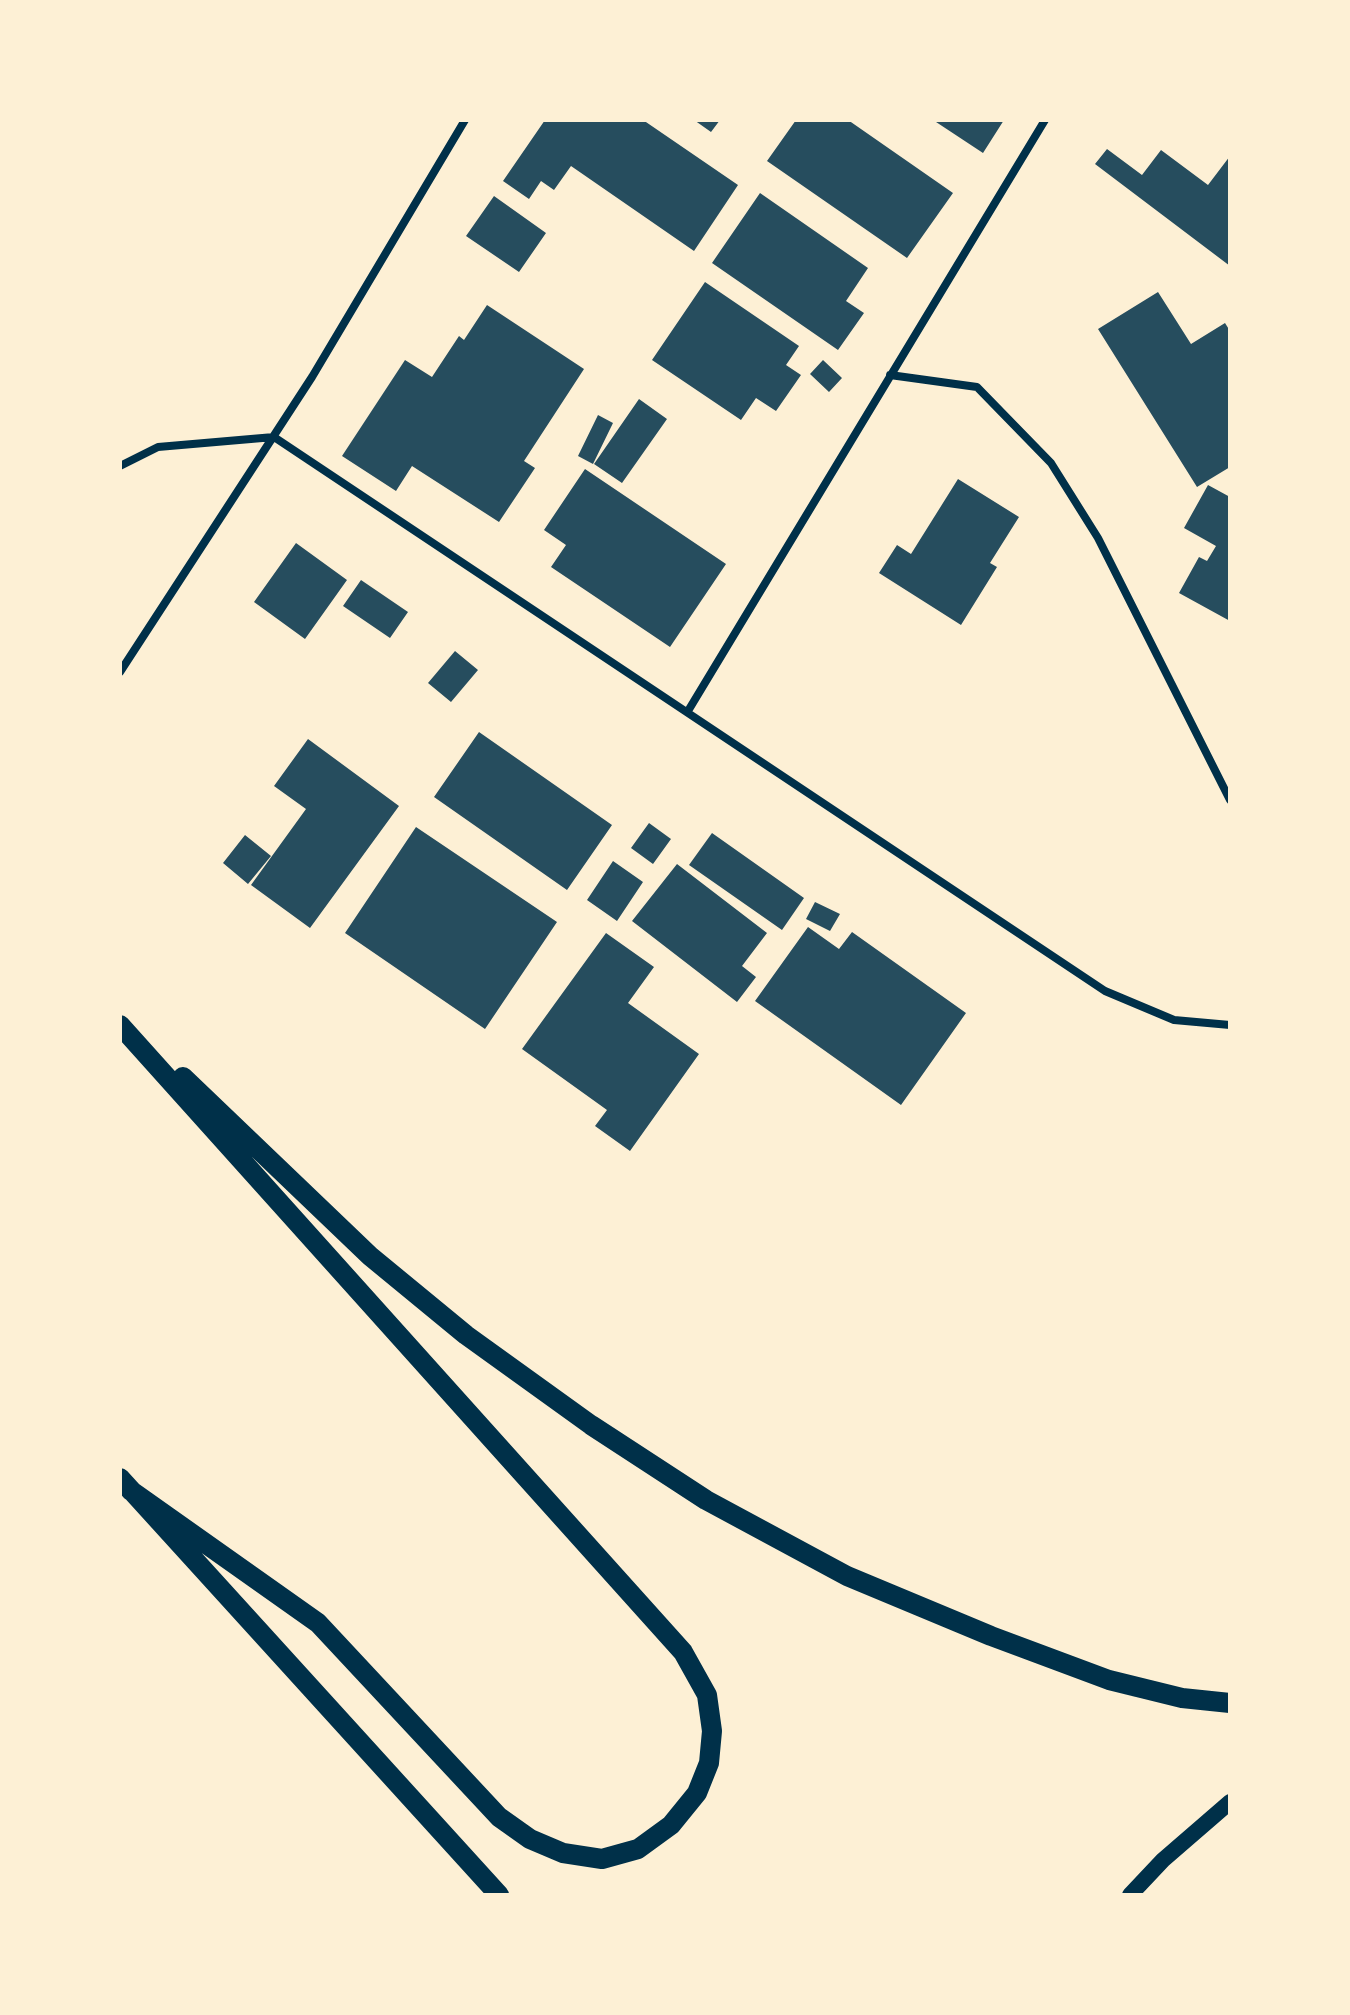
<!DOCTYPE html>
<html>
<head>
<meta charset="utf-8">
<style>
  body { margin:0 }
  #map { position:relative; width:1350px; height:2015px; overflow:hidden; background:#fdf0d5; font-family:"PT Sans",sans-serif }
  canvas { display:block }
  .frame { position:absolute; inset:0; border:122px solid #fdf0d5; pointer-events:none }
</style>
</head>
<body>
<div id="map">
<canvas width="1350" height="2015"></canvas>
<div class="frame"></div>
</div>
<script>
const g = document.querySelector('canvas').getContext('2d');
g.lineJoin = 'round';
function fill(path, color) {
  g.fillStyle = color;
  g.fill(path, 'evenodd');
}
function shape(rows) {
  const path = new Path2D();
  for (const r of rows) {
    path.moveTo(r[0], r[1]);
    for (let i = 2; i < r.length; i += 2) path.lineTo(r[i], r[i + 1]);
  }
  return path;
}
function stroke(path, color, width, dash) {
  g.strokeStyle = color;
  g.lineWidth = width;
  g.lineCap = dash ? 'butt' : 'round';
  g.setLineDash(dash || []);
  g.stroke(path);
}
const building = shape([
  [545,120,643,120,738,185,694,251,571,166,554,190,541,181,529,199,503,181],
  [694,120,720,120,711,132],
  [796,120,848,120,953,193,907,258,767,161],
  [933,120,1004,120,983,153],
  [1107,149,1142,175,1161,150,1208,185,1230,156,1230,266,1095,164],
  [760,193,868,268,846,301,864,313,838,350,712,263],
  [494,196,546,233,519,272,466,236],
  [705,282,799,346,786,365,801,375,776,411,756,398,741,420,652,360],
  [1158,292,1191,344,1225,323,1230,331,1230,467,1197,487,1098,329],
  [487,305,584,369,524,461,535,468,499,522,412,466,396,491,342,456,405,360,432,377,459,336,464,340],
  [823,360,842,378,829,392,810,374],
  [639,399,667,419,622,483,594,464],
  [598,415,613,423,593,464,578,456],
  [585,469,726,564,670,647,551,567,566,545,544,530],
  [958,479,1019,517,990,563,997,567,961,625,879,573,897,545,911,554],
  [1208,485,1230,497,1230,621,1179,593,1199,557,1207,561,1216,546,1184,528],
  [296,543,347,580,305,639,254,602],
  [361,580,408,612,390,638,343,606],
  [455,651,478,670,451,702,428,683],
  [479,732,612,825,567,890,434,797],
  [308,739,399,806,310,928,251,885,306,809,274,786],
  [649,823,671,839,653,864,631,848],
  [416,827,557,922,485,1029,345,933],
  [712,833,804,898,782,930,689,865],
  [245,835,271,856,248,884,223,863],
  [613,861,643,882,617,921,587,900],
  [677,864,767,933,742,966,756,977,737,1002,632,921],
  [815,902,840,914,830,931,806,919],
  [808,927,839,949,852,932,966,1013,901,1105,755,1001],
  [606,933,654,967,628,1003,699,1054,630,1151,595,1126,607,1110,522,1049]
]);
const minor = shape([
  [890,375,977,387,1051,463,1098,538,1230,800],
  [120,466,158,447,274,437,1105,991,1174,1020,1230,1025],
  [120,672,312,377,465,120],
  [688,711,1045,120]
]);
const secondary = shape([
  [1130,1895,1163,1860,1230,1802]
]);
const primary = shape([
  [120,1025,683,1652,707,1695,712,1731,709,1763,697,1793,671,1825,638,1849,602,1859,563,1853,530,1839,499,1817,318,1623,130,1490],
  [183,1077,370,1256,466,1335,591,1425,706,1500,847,1576,991,1636,1109,1680,1182,1698,1230,1703],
  [120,1478,499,1895]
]);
fill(building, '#264d5e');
stroke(minor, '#003049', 8);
stroke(secondary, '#003049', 16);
stroke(primary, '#003049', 20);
</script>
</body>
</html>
